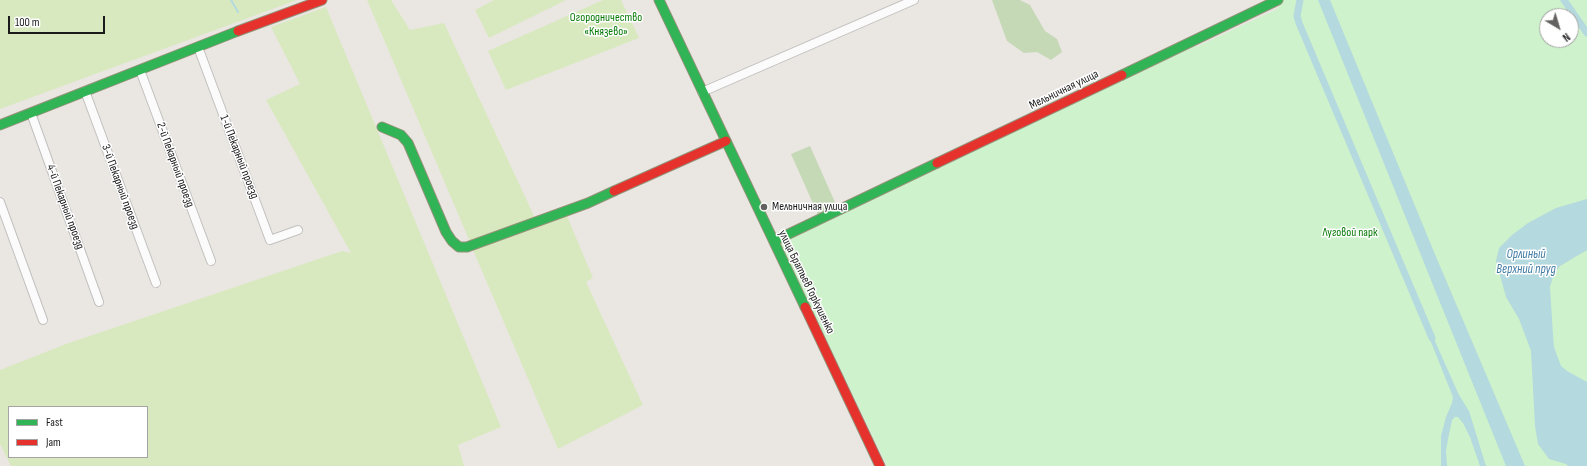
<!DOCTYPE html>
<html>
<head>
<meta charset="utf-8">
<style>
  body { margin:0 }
  #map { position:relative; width:1587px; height:466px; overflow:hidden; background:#eae6e2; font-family:"Sofia Sans Condensed",sans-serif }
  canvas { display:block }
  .legend { position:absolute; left:8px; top:406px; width:140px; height:52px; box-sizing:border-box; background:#fff; border:1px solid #a4a4a4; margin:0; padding:5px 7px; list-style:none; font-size:12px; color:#1b1b1b }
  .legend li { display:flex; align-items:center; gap:8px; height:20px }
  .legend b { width:20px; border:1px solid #a4a4a4 }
  .north { position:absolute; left:1539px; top:8px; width:40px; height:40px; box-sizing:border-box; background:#fff; border:1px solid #a4a4a4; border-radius:50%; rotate:142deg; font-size:11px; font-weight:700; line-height:16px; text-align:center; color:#1b1b1b }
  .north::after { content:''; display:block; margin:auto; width:14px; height:18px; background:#636261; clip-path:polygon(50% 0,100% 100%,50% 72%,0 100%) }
  .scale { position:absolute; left:8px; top:16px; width:97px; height:18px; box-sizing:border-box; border:2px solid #1b1b1b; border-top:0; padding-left:5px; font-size:12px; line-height:14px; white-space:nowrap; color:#1b1b1b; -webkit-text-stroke:3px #fff; paint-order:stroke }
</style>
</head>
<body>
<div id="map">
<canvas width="1587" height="466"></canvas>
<ul class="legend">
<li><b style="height:5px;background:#30b455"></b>Fast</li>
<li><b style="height:5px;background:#e5322d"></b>Jam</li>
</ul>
<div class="north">N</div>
<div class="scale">100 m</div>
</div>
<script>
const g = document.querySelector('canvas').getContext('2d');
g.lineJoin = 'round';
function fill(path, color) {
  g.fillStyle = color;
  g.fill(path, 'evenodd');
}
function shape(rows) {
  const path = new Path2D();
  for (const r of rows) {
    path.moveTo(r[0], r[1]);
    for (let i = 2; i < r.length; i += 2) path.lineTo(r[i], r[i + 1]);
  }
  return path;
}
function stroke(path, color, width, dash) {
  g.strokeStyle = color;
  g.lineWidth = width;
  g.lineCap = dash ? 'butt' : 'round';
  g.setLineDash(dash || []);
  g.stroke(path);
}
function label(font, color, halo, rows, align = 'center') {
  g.font = font + ' "Sofia Sans Condensed",sans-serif';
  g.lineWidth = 3;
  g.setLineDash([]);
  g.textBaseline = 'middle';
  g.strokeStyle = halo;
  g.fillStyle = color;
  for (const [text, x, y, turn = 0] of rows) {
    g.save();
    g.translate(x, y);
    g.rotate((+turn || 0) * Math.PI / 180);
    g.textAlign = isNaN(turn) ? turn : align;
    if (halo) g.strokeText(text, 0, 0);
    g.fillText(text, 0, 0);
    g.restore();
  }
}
const grass = shape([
  [0,0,297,0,0,109],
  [367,0,391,0,410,30,444,23,535,218,470,242],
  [494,0,566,0,489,38,475,10],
  [603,0,621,0,639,38,506,90,488,51],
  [326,7,501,427,458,445,464,466,11,466,0,444,0,370,66,344,342,251,351,253,266,100,300,84,271,27],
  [9,407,147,407,147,457,9,457],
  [567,216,593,278,586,282,643,405,558,449,473,250]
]);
const forest = shape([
  [992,0,1020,0,1030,5,1045,31,1057,39,1062,52,1051,60,1037,52,1024,53,1007,41],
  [810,146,838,209,819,217,791,154]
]);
const park = shape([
  [1283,0,1587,0,1587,466,887,466,819,324,778,244,1194,43,1196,47,1277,9],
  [1547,16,1571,16,1571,40,1547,40]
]);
const water = shape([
  [1318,0,1330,0,1434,252,1525,466,1506,466],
  [1587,199,1587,250,1560,266,1554,273,1550,287,1553,335,1554,347,1558,358,1561,366,1567,371,1587,382,1587,466,1568,466,1566,464,1549,459,1538,444,1535,426,1531,351,1519,319,1506,297,1496,261,1499,248,1512,235,1528,223,1556,208],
  [1430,330,1459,395,1469,411,1486,466,1480,466,1470,437,1463,423,1458,417,1455,417,1452,420,1448,439,1446,451,1447,466,1441,466,1441,436,1446,417,1452,403,1453,397,1427,332]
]);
const stream = shape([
  [231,0,238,12]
]);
const canal = shape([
  [1300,0,1297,16,1299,23,1432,338],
  [1564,0,1587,33]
]);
const street = shape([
  [198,47,270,240,298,230],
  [140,70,211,261],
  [85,91,156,283],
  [702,92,914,0],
  [31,113,99,302],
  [0,202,43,320]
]);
const fast = shape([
  [659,0,805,307],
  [1122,75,1278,0],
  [0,125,238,31],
  [382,127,401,135,408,143,446,232,452,241,459,247,467,247,588,203,614,191],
  [774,241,937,163]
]);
const jam = shape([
  [238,31,322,0],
  [937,163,1122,75],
  [614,191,726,141],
  [805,307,880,466]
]);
const markers = [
  [764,207,4,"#636261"]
];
const parkNames = [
  ["Огородничество",606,18],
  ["«Князево»",606,32],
  ["Луговой парк",1350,233]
];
const streetNames = [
  ["Мельничная улица",1064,90,-26],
  ["1-й Пекарный проезд",239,157,69],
  ["2-й Пекарный проезд",175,165,70],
  ["3-й Пекарный проезд",120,187,70],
  ["4-й Пекарный проезд",65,207,70],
  ["улица Братьев Горкушенко",806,282,64]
];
const poiNames = [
  ["Мельничная улица",772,207]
];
const waterNames = [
  ["Орлиный",1526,255],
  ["Верхний пруд",1526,270]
];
fill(grass, '#d9e9bf');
fill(forest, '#c6d9b6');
fill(park, '#cef2cb');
fill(water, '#b4d9de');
stroke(stream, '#b4d9de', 2);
stroke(canal, '#b4d9de', 7);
stroke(street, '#c2c1bf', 10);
stroke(fast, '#94927a', 11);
stroke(jam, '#94927a', 11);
stroke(street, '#fcfbfb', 8);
stroke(fast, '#30b455', 9);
stroke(jam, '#e5322d', 9);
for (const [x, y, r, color] of markers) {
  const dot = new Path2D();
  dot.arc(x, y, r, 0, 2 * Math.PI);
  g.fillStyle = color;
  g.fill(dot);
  stroke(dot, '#fff', 1.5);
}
label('12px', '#077a07', '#fff', parkNames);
label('12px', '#1b1b1b', '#fff', streetNames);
label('12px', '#1b1b1b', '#fff', poiNames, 'left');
label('italic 13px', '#427ba5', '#fff', waterNames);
</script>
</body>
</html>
